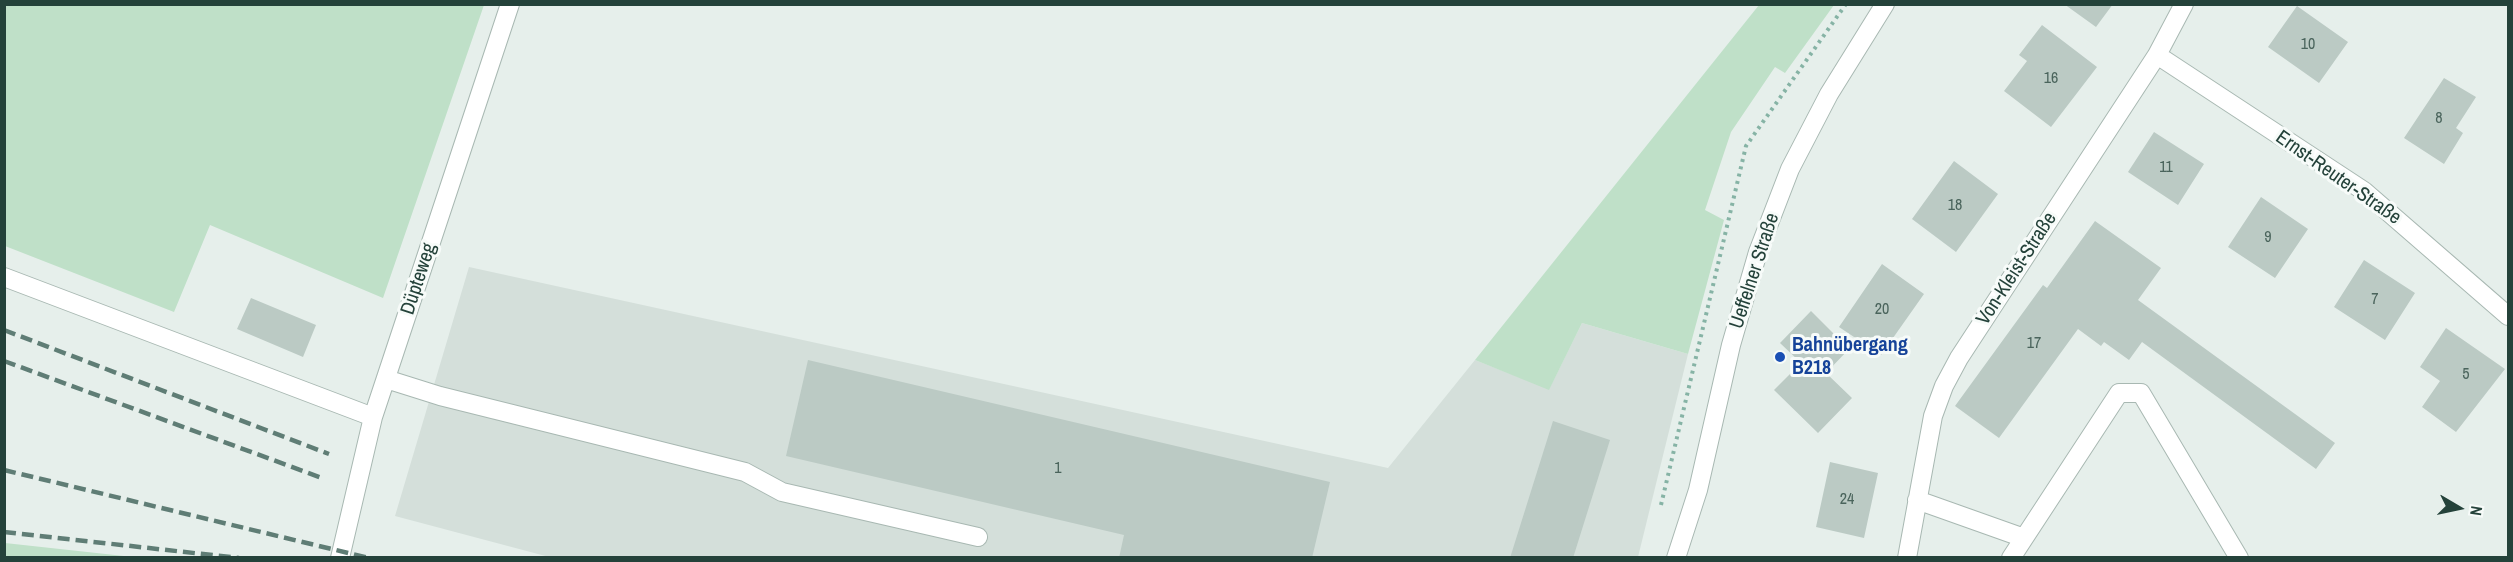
<!DOCTYPE html>
<html>
<head>
<meta charset="utf-8">
<style>
  body { margin:0 }
  #map { position:relative; width:2513px; height:562px; overflow:hidden; background:#e6efeb; font-family:"Archivo Narrow",sans-serif }
  canvas { display:block }
  .frame { position:absolute; inset:0; border:6px solid #24423a; pointer-events:none }
  .north { position:absolute; left:2429px; top:478px; width:60px; height:60px; -webkit-text-stroke:4px #f7fbf9; paint-order:stroke; rotate:99deg; font-size:16px; font-weight:700; line-height:24px; text-align:center; color:#24423a }
  .north::after { content:''; display:block; margin:auto; width:21px; height:27px; background:#24423a; clip-path:polygon(50% 0,100% 100%,50% 72%,0 100%) }
</style>
</head>
<body>
<div id="map">
<canvas width="2513" height="562"></canvas>
<div class="frame"></div>
<div class="north">N</div>
</div>
<script>
const g = document.querySelector('canvas').getContext('2d');
g.lineJoin = 'round';
function fill(path, color) {
  g.fillStyle = color;
  g.fill(path, 'evenodd');
}
function shape(rows) {
  const path = new Path2D();
  for (const r of rows) {
    path.moveTo(r[0], r[1]);
    for (let i = 2; i < r.length; i += 2) path.lineTo(r[i], r[i + 1]);
  }
  return path;
}
function stroke(path, color, width, dash) {
  g.strokeStyle = color;
  g.lineWidth = width;
  g.lineCap = dash ? 'butt' : 'round';
  g.setLineDash(dash || []);
  g.stroke(path);
}
function label(font, color, halo, rows, align = 'center') {
  g.font = font + ' "Archivo Narrow",sans-serif';
  g.lineWidth = 6;
  g.setLineDash([]);
  g.textBaseline = 'middle';
  g.strokeStyle = halo;
  g.fillStyle = color;
  for (const [text, x, y, turn = 0] of rows) {
    g.save();
    g.translate(x, y);
    g.rotate((+turn || 0) * Math.PI / 180);
    g.textAlign = isNaN(turn) ? turn : align;
    if (halo) g.strokeText(text, 0, 0);
    g.fillText(text, 0, 0);
    g.restore();
  }
}
const built = shape([
  [469,267,1388,468,1475,360,1549,389,1582,323,1688,354,1638,557,553,558,395,516]
]);
const green = shape([
  [4,5,5,4,484,5,383,298,210,225,174,312,5,246],
  [1759,5,1834,5,1785,73,1775,67,1731,132,1705,210,1724,220,1688,354,1582,323,1549,390,1475,360],
  [4,543,5,543,133,557,5,557]
]);
const building = shape([
  [2064,4,2113,4,2096,27],
  [2297,6,2348,42,2319,83,2268,47],
  [2042,25,2097,67,2051,127,2004,91,2027,61,2019,55],
  [2444,78,2476,97,2456,128,2463,133,2444,164,2404,138],
  [2154,132,2204,164,2178,205,2128,172],
  [1954,161,1998,194,1956,252,1912,219],
  [2261,197,2308,229,2275,278,2228,247],
  [2095,221,2161,268,2138,300,2335,443,2316,469,2142,342,2129,360,2104,342,2101,346,2078,329,1999,438,1955,406,2043,285,2047,288],
  [2364,260,2415,293,2385,340,2334,307],
  [1882,264,1924,294,1881,355,1839,327],
  [251,298,316,325,303,357,237,329],
  [1811,311,1849,349,1826,373,1852,398,1818,433,1774,390,1801,363,1780,343],
  [2446,328,2505,369,2456,432,2422,407,2440,381,2420,367],
  [808,360,1330,482,1312,558,1119,558,1124,535,786,456],
  [1553,421,1610,440,1573,558,1510,558],
  [1830,462,1878,473,1864,538,1816,527]
]);
const path = shape([
  [1661,505,1746,146,1846,4]
]);
const minor = shape([
  [2157,55,2364,191,2508,316],
  [4,277,373,417],
  [386,379,440,396,745,472,782,492,978,537],
  [1917,500,2024,538],
  [340,558,373,417,510,4],
  [1676,558,1698,490,1731,345,1758,252,1790,169,1829,94,1885,4],
  [1907,558,1933,416,1944,386,1959,358,2157,55,2184,4],
  [2011,558,2119,393,2141,393,2239,558]
]);
const rail = shape([
  [4,330,329,454],
  [4,361,322,478],
  [4,470,369,558],
  [4,532,239,558]
]);
const markers = [
  [1780,357,6,"#1a4fb4"]
];
const numberNames = [
  ["10",2308,45],
  ["16",2051,79],
  ["8",2439,119],
  ["11",2166,168],
  ["18",1955,206],
  ["9",2268,238],
  ["7",2375,300],
  ["20",1882,310],
  ["17",2034,344],
  ["5",2466,375],
  ["1",1058,469],
  ["24",1847,500]
];
const streetNames = [
  ["Ernst-Reuter-Straße",2338,178,35],
  ["Von-Kleist-Straße",2017,269,-57],
  ["Ueffelner Straße",1755,271,-72],
  ["Düpteweg",419,279,-72]
];
const transitNames = [
  ["Bahnübergang",1792,346],
  ["B218",1792,369]
];
fill(built, '#d4dfda');
fill(green, '#bfe0c8');
fill(building, '#bbcac4');
stroke(minor, '#a8b8b2', 20);
stroke(path, '#86b3a5', 4, [3, 4.5]);
stroke(minor, '#fff', 18);
stroke(rail, '#5f7d75', 4.5, [12, 6]);
for (const [x, y, r, color] of markers) {
  const dot = new Path2D();
  dot.arc(x, y, r, 0, 2 * Math.PI);
  g.fillStyle = color;
  g.fill(dot);
  stroke(dot, '#f7fbf9', 2);
}
label('16px', '#4a645c', null, numberNames);
label('20px', '#24423a', '#f7fbf9', streetNames);
label('bold 20px', '#164399', '#f7fbf9', transitNames, 'left');
</script>
</body>
</html>
